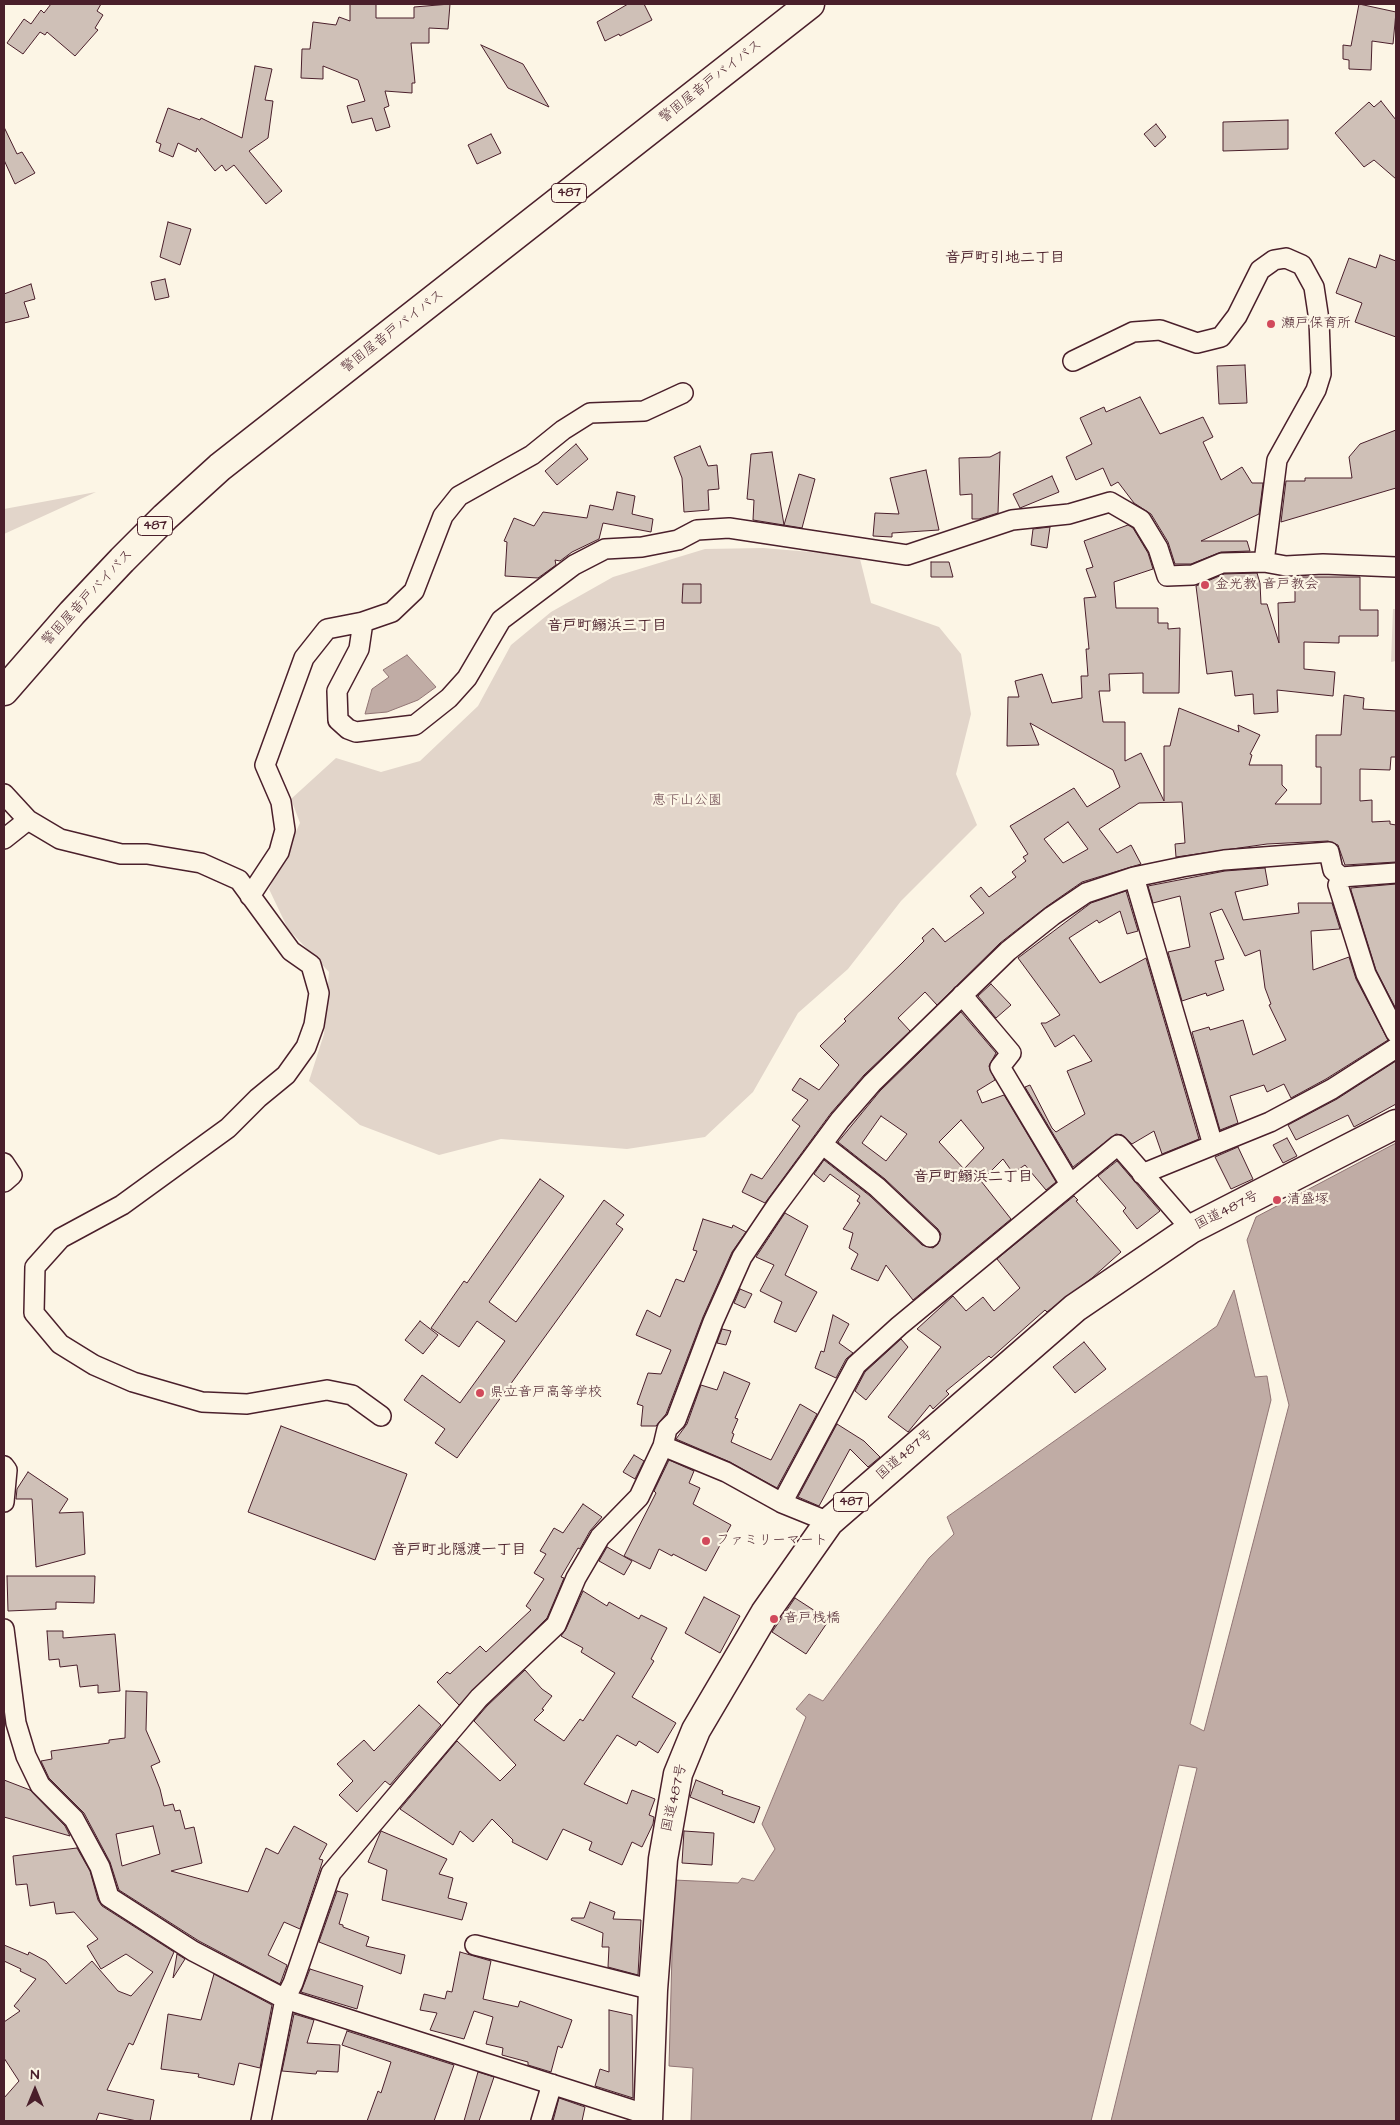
<!DOCTYPE html>
<html>
<head>
<meta charset="utf-8">
<style>
  body { margin:0 }
  #map { position:relative; width:1400px; height:2125px; overflow:hidden; background:#fcf5e5; font-family:"Architects Daughter",sans-serif }
  canvas { display:block }
  .frame { position:absolute; inset:0; border:5px solid #4a1f2b; pointer-events:none }
  .north { position:absolute; left:10px; top:2065px; width:50px; height:50px; -webkit-text-stroke:4px #fcf5e5; paint-order:stroke; rotate:0deg; font-size:14px; font-weight:700; line-height:20px; text-align:center; color:#4a1f2b }
  .north::after { content:''; display:block; margin:auto; width:18px; height:22px; background:#4a1f2b; clip-path:polygon(50% 0,100% 100%,50% 72%,0 100%) }
</style>
</head>
<body>
<div id="map">
<canvas width="1400" height="2125"></canvas>
<div class="frame"></div>
<div class="north">N</div>
</div>
<script>
const g = document.querySelector('canvas').getContext('2d');
g.lineJoin = 'round';
function fill(path, color) {
  g.fillStyle = color;
  g.fill(path, 'evenodd');
}
function shape(rows) {
  const path = new Path2D();
  for (const r of rows) {
    path.moveTo(r[0], r[1]);
    for (let i = 2; i < r.length; i += 2) path.lineTo(r[i], r[i + 1]);
  }
  return path;
}
function stroke(path, color, width, dash) {
  g.strokeStyle = color;
  g.lineWidth = width;
  g.lineCap = dash ? 'butt' : 'round';
  g.setLineDash(dash || []);
  g.stroke(path);
}
function label(font, color, halo, rows, align = 'center') {
  g.font = font + ' "Architects Daughter","Klee One",sans-serif';
  g.lineWidth = 4.5;
  g.setLineDash([]);
  g.textBaseline = 'middle';
  g.strokeStyle = halo;
  g.fillStyle = color;
  for (const [text, x, y, turn = 0] of rows) {
    g.save();
    g.translate(x, y);
    g.rotate((+turn || 0) * Math.PI / 180);
    g.textAlign = isNaN(turn) ? turn : align;
    if (halo) g.strokeText(text, 0, 0);
    g.fillText(text, 0, 0);
    g.restore();
  }
}
const green = shape([
  [96,492,4,534,4,509],
  [763,548,823,553,860,559,871,603,939,627,961,654,971,714,956,774,977,825,901,901,848,969,798,1013,753,1092,705,1137,627,1149,501,1139,439,1155,360,1125,309,1081,324,1034,329,972,288,929,269,889,300,823,291,799,336,758,381,772,420,761,478,706,511,645,551,612,613,577,705,549],
  [1393,609,1396,609,1396,661,1391,662]
]);
const water = shape([
  [407,655,436,687,418,700,387,712,365,714,372,689,389,677,383,670,407,655],
  [1396,1143,1396,2121,1111,2121,1197,1768,1179,1765,1091,2121,691,2121,693,2068,669,2066,674,1880,738,1883,742,1878,754,1881,775,1849,762,1824,806,1717,796,1709,809,1694,823,1701,929,1558,954,1534,947,1517,1217,1326,1234,1290,1255,1377,1267,1376,1271,1400,1190,1724,1204,1731,1289,1405,1247,1240,1256,1217,1396,1143]
]);
const building = shape([
  [51,4,101,4,97,11,103,15,95,28,98,30,75,56,47,32,45,35,40,32,23,54,7,43,24,19,31,24,41,10,44,13,51,4],
  [350,4,376,4,376,18,414,18,414,7,450,4,448,29,429,28,429,43,411,43,415,83,412,83,412,93,385,91,389,106,384,108,390,127,376,131,372,118,352,123,347,106,365,101,358,80,323,66,323,79,301,78,302,49,310,49,313,22,336,25,339,17,350,21,350,4],
  [628,4,644,4,652,20,620,36,619,34,605,41,597,22,628,4],
  [1359,4,1396,12,1393,44,1372,41,1371,70,1349,69,1349,60,1343,59,1343,45,1351,46,1359,4],
  [481,45,523,64,549,107,508,88,481,45],
  [255,66,272,69,265,100,273,101,268,138,249,151,282,191,266,204,234,165,226,171,222,165,215,171,197,148,196,152,178,143,173,157,159,151,161,144,156,142,168,108,200,120,201,118,242,138,255,66],
  [1381,101,1396,120,1396,179,1374,160,1364,167,1335,133,1369,102,1374,107,1381,101],
  [1288,120,1288,149,1223,151,1223,122,1288,120],
  [1156,124,1166,137,1155,147,1144,134,1156,124],
  [4,127,17,154,22,152,35,173,15,184,4,160,4,127],
  [491,134,501,153,477,164,468,145,491,134],
  [168,222,191,229,180,265,160,257,168,222],
  [1380,255,1396,261,1396,337,1355,322,1362,303,1336,293,1349,258,1376,268,1380,255],
  [165,279,169,297,155,300,151,282,165,279],
  [31,284,35,299,24,302,29,317,4,323,4,294,31,284],
  [1245,365,1247,403,1219,404,1217,366,1245,365],
  [1140,397,1160,434,1203,417,1213,437,1203,442,1221,480,1242,467,1252,483,1263,483,1259,514,1201,541,1247,541,1250,551,1221,552,1191,564,1175,564,1168,542,1151,514,1134,503,1118,482,1111,486,1103,468,1076,480,1066,457,1092,444,1080,418,1104,407,1106,412,1140,397],
  [1396,430,1396,488,1281,522,1286,481,1305,481,1305,478,1352,478,1349,457,1360,444,1396,430],
  [576,444,588,459,557,485,545,471,576,444],
  [700,446,708,466,717,465,719,489,708,490,709,510,684,512,682,478,674,457,700,446],
  [772,452,784,525,799,474,815,479,802,528,753,520,754,500,747,499,751,454,772,452],
  [1000,452,998,513,979,519,972,519,972,494,960,495,959,458,990,457,1000,452],
  [926,470,939,530,892,533,892,537,873,536,875,513,899,514,890,478,926,470],
  [1052,476,1059,492,1020,508,1013,494,1052,476],
  [617,492,635,496,632,514,653,519,651,532,603,523,599,539,572,552,560,561,555,560,556,565,538,578,505,576,507,542,504,541,514,518,534,526,543,512,587,518,590,505,613,510,617,492],
  [1128,525,1133,528,1148,553,1153,569,1114,582,1116,608,1158,608,1158,623,1168,623,1168,629,1180,628,1179,693,1143,693,1143,673,1109,674,1110,691,1099,691,1103,722,1125,722,1125,761,1141,753,1164,801,1164,746,1170,746,1179,708,1239,732,1238,725,1260,735,1250,754,1252,755,1249,765,1282,765,1282,785,1287,790,1275,804,1321,804,1321,767,1316,767,1316,735,1341,735,1344,695,1364,698,1363,709,1396,711,1396,757,1391,757,1390,770,1360,769,1360,801,1372,800,1372,822,1390,821,1390,824,1396,825,1396,862,1345,865,1338,845,1328,841,1267,844,1176,857,1175,844,1185,843,1182,802,1139,803,1099,829,1117,853,1131,845,1141,864,1082,882,1046,907,1000,943,937,1005,925,992,898,1018,910,1031,864,1075,831,1113,765,1203,742,1192,751,1174,762,1179,800,1126,792,1120,808,1100,792,1090,800,1078,819,1090,839,1065,820,1046,846,1021,844,1019,901,964,924,941,922,938,933,928,945,942,984,913,970,896,981,887,989,897,1016,877,1012,872,1026,861,1023,857,1028,854,1010,826,1074,788,1087,807,1120,787,1113,770,1030,723,1039,745,1007,746,1008,697,1019,697,1015,681,1042,674,1052,703,1082,698,1081,676,1088,676,1086,649,1089,649,1084,598,1096,597,1086,569,1093,567,1084,541,1128,525],
  [1068,822,1088,849,1063,863,1044,839,1068,822],
  [1050,527,1047,548,1031,545,1033,529,1050,527],
  [931,562,949,562,953,577,931,577,931,562],
  [1257,573,1260,583,1261,604,1267,604,1279,643,1278,603,1295,602,1295,577,1360,577,1360,610,1378,610,1378,636,1339,636,1339,643,1304,642,1304,669,1335,672,1333,696,1277,690,1278,712,1254,714,1253,694,1235,696,1232,671,1207,674,1196,586,1224,574,1257,573],
  [683,584,701,584,701,603,682,603,683,584],
  [1265,868,1268,885,1235,892,1243,920,1299,913,1298,903,1332,903,1340,929,1311,931,1313,970,1349,957,1356,979,1388,1040,1326,1079,1291,1098,1284,1084,1267,1092,1264,1085,1230,1096,1238,1123,1220,1130,1192,1032,1209,1027,1210,1030,1243,1020,1253,1055,1286,1040,1269,1005,1271,1004,1265,988,1260,950,1245,956,1222,909,1210,913,1224,959,1215,961,1224,990,1207,996,1206,993,1182,1001,1168,952,1190,947,1180,896,1153,903,1148,886,1225,871,1265,868],
  [1396,884,1396,1009,1376,970,1351,890,1351,888,1396,884],
  [1126,891,1138,931,1127,934,1120,911,1099,923,1097,920,1069,938,1100,983,1146,958,1199,1139,1162,1154,1154,1131,1132,1144,1122,1135,1116,1134,1073,1167,1025,1087,1030,1085,1052,1128,1056,1132,1085,1114,1067,1071,1092,1061,1074,1035,1055,1047,1041,1023,1046,1023,1060,1015,1018,958,1091,903,1126,891],
  [991,984,1011,1005,996,1018,978,996,991,984],
  [961,1012,996,1053,989,1066,995,1080,977,1091,982,1103,1004,1095,1056,1182,1046,1190,1025,1165,1013,1173,1003,1159,981,1181,1011,1219,913,1300,886,1265,878,1281,851,1269,858,1254,849,1248,853,1233,843,1229,860,1203,857,1201,860,1196,830,1174,824,1182,814,1174,824,1160,870,1196,922,1245,933,1248,938,1244,941,1234,938,1229,885,1179,838,1142,880,1091,961,1012],
  [881,1116,907,1134,886,1161,862,1143,881,1116],
  [961,1120,984,1148,964,1169,939,1142,961,1120],
  [1396,1061,1396,1104,1354,1127,1348,1115,1296,1140,1288,1125,1337,1099,1396,1061],
  [1287,1138,1297,1156,1283,1163,1273,1145,1287,1138],
  [1238,1147,1253,1179,1231,1189,1215,1157,1238,1147],
  [1117,1161,1160,1211,1137,1229,1123,1211,1126,1208,1098,1176,1117,1161],
  [540,1179,564,1196,489,1302,516,1322,604,1200,624,1215,616,1224,623,1229,457,1458,435,1443,445,1429,404,1400,422,1375,460,1403,505,1341,477,1321,459,1347,431,1328,464,1281,467,1283,540,1179],
  [1074,1196,1078,1200,1076,1201,1121,1252,1092,1278,1047,1312,1045,1310,991,1358,989,1356,946,1391,949,1394,933,1409,930,1405,908,1432,888,1417,941,1347,917,1329,953,1296,966,1311,983,1297,994,1311,1020,1288,997,1259,1074,1196],
  [785,1213,808,1226,785,1275,817,1292,796,1332,774,1322,782,1302,760,1291,774,1265,756,1257,785,1213],
  [703,1219,732,1228,733,1225,746,1232,732,1252,703,1317,666,1414,656,1426,641,1426,643,1406,637,1404,648,1373,661,1374,671,1350,636,1335,647,1310,660,1317,676,1279,684,1282,697,1251,693,1250,703,1219],
  [740,1289,752,1294,745,1308,734,1303,740,1289],
  [833,1315,849,1324,839,1343,853,1353,846,1359,836,1378,815,1368,821,1351,824,1352,833,1315],
  [420,1321,438,1335,423,1354,405,1340,420,1321],
  [722,1329,731,1331,726,1345,717,1343,722,1329],
  [901,1339,908,1347,866,1400,855,1391,865,1372,901,1339],
  [1084,1342,1106,1369,1075,1393,1053,1367,1084,1342],
  [724,1372,750,1383,735,1418,738,1419,732,1433,734,1434,731,1442,771,1460,800,1404,817,1414,777,1488,730,1462,676,1439,687,1424,701,1385,717,1390,724,1372],
  [837,1424,864,1441,880,1457,868,1467,850,1449,819,1506,798,1497,837,1424],
  [281,1426,407,1474,375,1560,248,1512,281,1426],
  [634,1455,644,1461,635,1479,623,1472,634,1455],
  [669,1460,694,1471,689,1483,700,1488,693,1504,731,1525,706,1571,673,1554,672,1556,659,1549,650,1569,624,1556,656,1493,654,1491,669,1460],
  [28,1472,68,1499,59,1513,83,1512,85,1554,36,1567,32,1499,16,1499,17,1489,28,1472],
  [583,1504,602,1517,590,1531,580,1549,578,1548,561,1577,564,1578,547,1618,459,1705,437,1682,447,1672,450,1674,480,1646,486,1652,531,1610,526,1606,544,1579,534,1573,546,1554,540,1551,554,1528,563,1533,583,1504],
  [607,1547,632,1561,624,1575,599,1561,607,1547],
  [7,1576,95,1576,94,1603,56,1602,56,1609,8,1611,7,1576],
  [583,1591,607,1606,609,1602,639,1619,641,1615,667,1628,651,1659,654,1661,632,1697,676,1723,658,1753,639,1741,636,1746,617,1735,584,1784,627,1804,632,1790,655,1799,649,1815,654,1817,653,1824,642,1847,632,1842,622,1865,589,1850,592,1842,563,1829,547,1860,512,1842,513,1840,492,1819,473,1842,460,1831,453,1845,400,1809,457,1741,500,1781,516,1765,474,1721,487,1706,525,1670,542,1689,552,1696,542,1709,544,1710,534,1720,564,1741,580,1719,583,1721,615,1673,581,1652,583,1648,561,1636,566,1629,583,1591],
  [704,1597,740,1616,720,1653,685,1633,704,1597],
  [795,1598,829,1620,806,1654,772,1632,795,1598],
  [47,1631,63,1631,63,1638,115,1634,120,1691,98,1693,98,1685,80,1687,77,1665,60,1667,59,1659,49,1660,47,1631],
  [126,1691,147,1692,146,1730,160,1762,151,1766,160,1789,164,1806,173,1804,175,1811,180,1810,185,1829,194,1827,202,1863,171,1871,248,1892,266,1848,278,1854,294,1826,327,1844,319,1859,323,1860,300,1929,284,1922,268,1955,287,1965,280,1984,199,1941,119,1890,110,1862,84,1813,49,1778,41,1761,52,1759,51,1751,109,1743,109,1740,125,1738,126,1691],
  [153,1826,160,1854,122,1866,116,1834,153,1826],
  [419,1705,441,1725,390,1785,385,1781,357,1812,339,1795,353,1781,337,1764,364,1740,374,1751,419,1705],
  [4,1780,30,1790,65,1826,70,1836,4,1817,4,1780],
  [696,1780,723,1791,722,1794,760,1807,754,1823,690,1797,696,1780],
  [381,1831,447,1859,439,1874,453,1878,448,1898,467,1903,462,1920,382,1900,387,1870,368,1862,381,1831],
  [684,1831,714,1833,712,1865,682,1863,684,1831],
  [77,1848,90,1871,98,1900,102,1906,174,1952,133,2045,129,2043,107,2090,154,2100,150,2121,137,2121,99,2113,96,2121,4,2121,4,2098,19,2081,4,2058,4,2022,20,2011,14,2006,36,1979,20,1971,21,1969,4,1961,4,1945,28,1955,29,1952,46,1961,66,1984,92,1961,118,1991,131,1996,153,1972,126,1954,101,1969,87,1946,98,1939,74,1912,56,1914,54,1902,30,1906,27,1884,16,1885,13,1856,77,1848],
  [337,1891,348,1894,339,1924,343,1925,343,1927,369,1937,366,1946,405,1955,401,1974,319,1942,337,1891],
  [590,1902,615,1912,613,1919,641,1920,638,1975,608,1967,609,1947,602,1947,603,1933,571,1920,572,1918,584,1918,590,1902],
  [460,1952,491,1961,483,1999,518,2007,520,2001,572,2020,562,2048,558,2046,551,2072,528,2065,528,2062,502,2055,503,2048,486,2044,493,2017,474,2011,464,2039,430,2030,437,2013,420,2010,424,1994,445,1999,447,1991,452,1992,460,1952],
  [177,1954,185,1959,173,1978,177,1954],
  [310,1969,363,1986,357,2009,301,1992,310,1969],
  [214,1974,272,2005,260,2068,239,2063,234,2085,198,2077,199,2074,161,2069,168,2014,201,2020,214,1974],
  [609,2010,632,2015,633,2098,595,2086,600,2069,609,2072,609,2010],
  [294,2014,314,2020,307,2043,340,2045,338,2072,317,2071,316,2074,282,2071,294,2014],
  [347,2031,454,2065,434,2121,367,2121,378,2091,381,2093,391,2062,342,2045,347,2031],
  [478,2072,494,2077,479,2121,464,2121,478,2072],
  [559,2098,585,2107,582,2121,553,2121,559,2098]
]);
const minor = shape([
  [1073,361,1133,332,1160,330,1197,343,1221,337,1237,316,1260,270,1274,260,1286,258,1302,265,1314,287,1319,320,1321,374,1316,390,1277,460,1264,562],
  [363,622,392,612,414,591,443,516,459,496,532,455,563,430,590,413,644,411,683,393],
  [4,794,28,820,60,839,121,854,147,854,201,863,239,880,291,951,311,965,319,993,314,1025,306,1047,286,1075,258,1098,228,1128,122,1205,61,1238,35,1267,34,1313,60,1344,94,1365,133,1382,202,1402,247,1404,327,1390,352,1395,381,1416],
  [4,839,28,820],
  [1134,877,1213,1145],
  [1341,877,1338,885,1366,974,1396,1033],
  [250,896,279,852,285,830,281,802,265,765,304,658,327,629,363,622,359,649,337,691,338,720,348,729,356,732,415,725,449,698,467,678,501,620,574,565,605,549,642,547,678,540,697,530,729,528,907,555,1012,520,1069,514,1110,502,1141,520,1158,548,1167,576,1193,575,1222,563,1264,562,1286,566,1323,564,1396,567],
  [962,995,1011,1053,1000,1067,1070,1184],
  [822,1144,877,1187,930,1237],
  [4,1163,12,1175,4,1182],
  [1142,1174,1270,1122,1332,1089,1396,1048],
  [663,1446,726,1472,782,1503,829,1522],
  [4,1466,7,1470,4,1502],
  [782,1503,856,1365,899,1326,1118,1145,1191,1229],
  [4,1629,16,1723,26,1756,40,1785,74,1819,100,1867,109,1897,193,1951,285,1999,648,2115],
  [475,1945,653,1990],
  [261,2121,285,1999,293,1983,331,1873,479,1698,556,1625,576,1578,600,1537,639,1497,663,1446,667,1429,676,1420,713,1322,742,1257,777,1205,840,1120,872,1083,1008,951,1052,916,1086,893,1134,877,1182,867,1224,860,1329,852,1333,870,1341,877,1396,873],
  [541,2121,552,2084]
]);
const highway = shape([
  [4,691,72,613,122,560,165,517,220,467,810,4],
  [648,2121,653,1990,663,1859,678,1774,696,1730,765,1613,829,1522,1075,1308,1191,1229,1396,1124]
]);
const markers = [
  [1271,324,5,"#d1495b"],
  [1205,585,5,"#d1495b"],
  [1277,1200,5,"#d1495b"],
  [480,1393,5,"#d1495b"],
  [706,1541,5,"#d1495b"],
  [774,1619,5,"#d1495b"]
];
const shields = [
  [569,193,35],
  [155,526,35],
  [851,1502,35]
];
const shieldNames = [
  ["487",569,193],
  ["487",155,526],
  ["487",851,1502]
];
const streetNames = [
  ["警固屋音戸バイパス",711,82,-38],
  ["警固屋音戸バイパス",393,332,-38],
  ["警固屋音戸バイパス",88,598,-47],
  ["国道487号",1227,1211,-27],
  ["国道487号",905,1455,-41],
  ["国道487号",675,1798,-77]
];
const poiNames = [
  ["瀬戸保育所",1281,324],
  ["金光教 音戸教会",1215,585],
  ["清盛塚",1287,1200],
  ["県立音戸高等学校",490,1393],
  ["ファミリーマート",716,1541],
  ["音戸桟橋",784,1619]
];
const parkNames = [
  ["恵下山公園",687,801]
];
const neighbourhoodNames = [
  ["音戸町引地二丁目",1005,259],
  ["音戸町鰯浜三丁目",607,627],
  ["音戸町鰯浜二丁目",973,1178],
  ["音戸町北隠渡一丁目",459,1551]
];
fill(green, '#e2d5ca');
fill(water, '#c0aca5');
stroke(water, '#917474', 1);
fill(building, '#cfc0b7');
stroke(building, '#4a1f2b', 1);
stroke(minor, '#4a1f2b', 22);
stroke(highway, '#4a1f2b', 31);
stroke(minor, '#fcf5e5', 19);
stroke(highway, '#fcf5e5', 28);
for (const [x, y, r, color] of markers) {
  const dot = new Path2D();
  dot.arc(x, y, r, 0, 2 * Math.PI);
  g.fillStyle = color;
  g.fill(dot);
  stroke(dot, '#fcf5e5', 2);
}
for (const [x, y, w] of shields) {
  const box = new Path2D();
  box.roundRect(x - w / 2, y - 9.5, w, 19, 4);
  g.fillStyle = '#fcf5e5';
  g.fill(box);
  stroke(box, '#4a1f2b', 1);
}
label('bold 12px', '#4a1f2b', null, shieldNames);
label('14px', '#4a1f2b', '#fcf5e5', streetNames);
label('14px', '#4a1f2b', '#fcf5e5', poiNames, 'left');
label('14px', '#704c53', '#fcf5e5', parkNames);
label('bold 15px', '#4a1f2b', '#fcf5e5', neighbourhoodNames);
</script>
</body>
</html>
